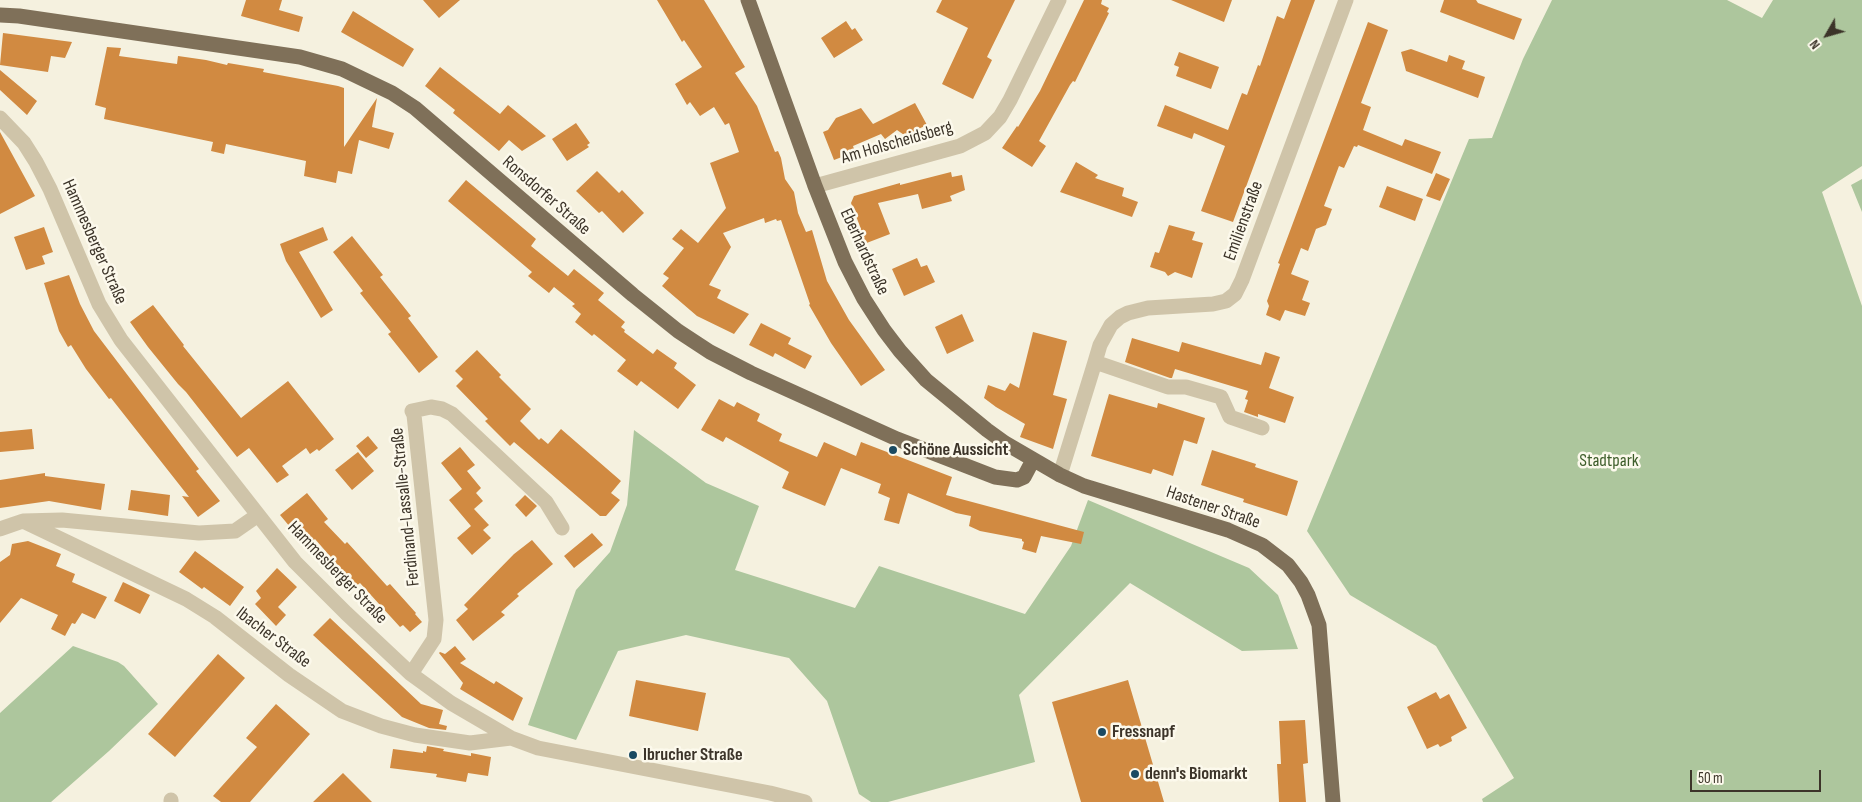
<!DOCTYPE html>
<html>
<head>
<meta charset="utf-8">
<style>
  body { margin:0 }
  #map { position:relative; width:1862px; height:802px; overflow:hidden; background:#f5f1df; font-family:"Sofia Sans Condensed",sans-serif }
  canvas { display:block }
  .north { position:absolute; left:1802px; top:10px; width:50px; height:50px; -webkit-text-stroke:4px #fcf9ec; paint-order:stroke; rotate:232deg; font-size:14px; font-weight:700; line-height:20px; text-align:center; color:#3c3429 }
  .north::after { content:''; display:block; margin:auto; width:18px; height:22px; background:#3c3429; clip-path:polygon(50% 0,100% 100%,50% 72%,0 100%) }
  .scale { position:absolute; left:1690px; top:770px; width:131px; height:22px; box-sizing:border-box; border:2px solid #3c3429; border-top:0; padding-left:6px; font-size:15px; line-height:18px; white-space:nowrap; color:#3c3429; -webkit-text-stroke:4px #fcf9ec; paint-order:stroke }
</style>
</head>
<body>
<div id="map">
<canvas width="1862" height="802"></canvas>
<div class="north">N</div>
<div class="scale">50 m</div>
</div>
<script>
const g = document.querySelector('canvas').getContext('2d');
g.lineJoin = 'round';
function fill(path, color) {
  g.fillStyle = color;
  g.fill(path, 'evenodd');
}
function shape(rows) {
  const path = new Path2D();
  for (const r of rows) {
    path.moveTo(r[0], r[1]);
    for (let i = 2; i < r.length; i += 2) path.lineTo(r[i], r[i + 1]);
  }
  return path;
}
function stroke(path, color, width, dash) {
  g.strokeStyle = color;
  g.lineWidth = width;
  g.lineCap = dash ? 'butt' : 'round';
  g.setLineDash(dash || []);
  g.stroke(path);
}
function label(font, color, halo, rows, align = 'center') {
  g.font = font + ' "Sofia Sans Condensed",sans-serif';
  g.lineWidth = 5;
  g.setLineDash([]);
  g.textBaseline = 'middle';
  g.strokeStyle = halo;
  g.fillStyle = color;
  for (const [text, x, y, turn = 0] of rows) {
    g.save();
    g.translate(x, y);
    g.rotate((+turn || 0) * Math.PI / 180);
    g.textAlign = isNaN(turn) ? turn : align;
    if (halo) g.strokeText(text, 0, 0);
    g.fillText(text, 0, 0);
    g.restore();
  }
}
const green = shape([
  [1552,0,1727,0,1762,18,1773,0,1862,0,1862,166,1822,192,1862,306,1862,802,1483,802,1482,799,1514,778,1436,646,1350,595,1307,531,1469,139,1492,138,1523,59],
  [1862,179,1862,212,1851,185],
  [634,430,706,483,759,506,735,570,855,608,879,566,1025,614,1071,546,1088,500,1249,568,1278,595,1298,649,1242,651,1130,583,1019,695,1035,762,888,802,871,802,859,794,827,701,789,658,686,635,618,651,576,740,528,725,576,590,610,552,627,505],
  [73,646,118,662,124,666,158,704,109,751,51,802,0,802,0,713]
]);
const building = shape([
  [246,0,282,0,279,10,303,17,299,32,241,16],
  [423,0,460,0,439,18],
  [657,0,704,0,745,67,735,73,757,106,775,152,778,151,781,158,785,179,794,192,798,213,806,232,812,230,827,281,849,320,885,370,861,386,831,343,809,305,810,304,781,220,777,221,776,219,765,223,764,218,723,233,731,247,709,285,721,290,717,298,749,314,734,334,697,316,662,286,669,278,663,274,684,248,672,239,681,229,698,243,726,208,710,163,739,152,729,123,725,125,714,107,700,116,690,102,687,105,675,84,702,67,684,40,682,42],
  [942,0,1015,0,987,57,992,60,973,99,942,84,968,28,936,12],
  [1084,0,1102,0,1101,4,1109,8,1107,12,1109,13,1075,82,1073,81,1070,85,1039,141,1046,146,1032,167,1002,148,1017,126,1018,127,1040,91],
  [1171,0,1232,0,1224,22],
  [1291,0,1315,0,1233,222,1201,211,1225,146,1194,133,1192,139,1157,126,1165,105,1228,130,1242,93,1247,95,1258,65,1260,66,1277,16,1284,19],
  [1444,0,1476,0,1478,3,1522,19,1514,40,1440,12],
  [353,11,414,49,403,67,341,32],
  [846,21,852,30,855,28,863,40,834,58,821,38],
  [1368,22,1388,30,1361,103,1371,107,1363,130,1402,146,1405,139,1441,152,1432,174,1358,145,1357,147,1354,146,1344,168,1339,166,1324,206,1332,209,1326,225,1316,229,1308,251,1301,248,1291,274,1309,281,1302,300,1310,303,1305,316,1285,310,1280,321,1266,315,1269,306,1267,301,1280,264,1278,263],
  [3,33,72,42,65,58,51,56,48,72,0,65],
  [107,47,121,48,119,56,177,64,178,56,206,60,227,65,228,63,264,69,263,72,338,86,344,88,344,147,377,98,372,127,394,133,389,149,359,140,352,174,338,171,336,183,304,176,306,161,226,144,224,154,211,151,213,142,104,119,106,108,95,105],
  [1411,49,1447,62,1449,55,1465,61,1462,69,1485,77,1478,98,1406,71,1401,52],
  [1179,52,1219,67,1211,89,1176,76,1179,67,1174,65],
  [440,67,500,114,508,105,546,136,522,151,509,140,499,151,453,113,455,110,425,86],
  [0,70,37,101,27,115,0,90],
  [915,103,927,125,916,130,916,132,907,137,897,130,885,139,881,134,853,146,855,152,834,160,823,132,828,130,836,118,861,108,873,124],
  [576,123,590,143,587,145,589,147,567,161,552,139],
  [0,132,35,196,0,214],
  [1076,162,1098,175,1095,178,1124,188,1122,196,1138,202,1132,217,1060,192],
  [597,171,619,193,622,190,644,213,623,233,602,211,599,213,576,191],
  [951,172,952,177,962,175,965,190,950,196,952,201,922,209,918,194,878,203,890,234,864,244,858,230,861,229,851,203,854,196,900,183,900,185],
  [1436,173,1450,179,1440,201,1426,196],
  [466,180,536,239,531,246,568,276,574,269,604,293,598,300,625,322,621,327,625,330,624,332,653,354,657,349,677,363,674,368,696,385,678,409,641,381,637,386,617,371,626,360,594,334,592,336,575,322,581,314,572,306,575,304,554,287,549,293,528,276,532,272,448,201],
  [1387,186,1423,199,1415,221,1379,207],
  [1169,225,1195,232,1192,240,1203,243,1192,278,1175,272,1168,276,1165,272,1150,267,1155,252,1159,253],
  [44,227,53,252,42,256,45,264,26,270,14,237],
  [323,227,328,240,299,252,333,310,321,318,286,261,280,244],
  [352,236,383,275,380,277,411,316,408,318,438,357,419,373,388,334,391,332,360,293,363,291,333,252],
  [917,258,921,267,927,265,935,282,904,296,892,269],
  [69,275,80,304,94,331,199,469,196,471,220,501,198,517,182,496,189,497,111,398,109,399,86,369,71,345,68,347,59,331,44,283],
  [153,305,184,345,183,346,241,418,288,381,334,439,319,451,317,449,310,454,306,448,282,466,289,475,277,483,249,448,237,457,186,392,178,384,148,347,130,322],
  [962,314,974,341,947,354,935,327],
  [761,323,791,338,788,344,812,356,805,369,775,353,773,357,749,345],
  [1033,332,1067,341,1053,395,1067,399,1053,449,1020,437,1025,424,996,407,984,398,988,385,1005,391,1010,383,1019,388],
  [1132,338,1179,352,1182,342,1261,365,1265,352,1280,357,1269,388,1294,397,1285,423,1258,414,1258,417,1244,412,1248,400,1245,399,1248,391,1175,369,1172,378,1170,378,1125,362],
  [477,350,501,375,499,377,531,409,520,421,539,440,541,438,548,444,561,429,621,481,611,493,620,500,606,516,600,516,514,442,510,446,485,421,488,419,456,386,463,379,455,371],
  [1109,394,1157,408,1158,403,1205,418,1197,444,1184,440,1173,476,1153,469,1151,474,1091,456],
  [719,399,734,407,737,402,760,414,757,421,782,434,779,441,817,457,824,442,856,456,861,442,952,477,946,495,1084,532,1081,544,1041,536,1036,553,1022,549,1024,542,1022,541,1022,539,980,531,969,526,971,516,956,513,908,493,899,524,884,520,890,498,878,493,881,484,841,468,825,506,782,488,789,472,726,437,723,442,701,430],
  [32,429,34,449,0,452,0,432],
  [368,436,378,448,366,458,356,446],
  [460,447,475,465,467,471,481,488,476,493,483,501,474,509,489,525,483,530,491,538,472,555,457,538,471,526,449,500,462,489,441,463],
  [1212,450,1256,464,1255,467,1298,481,1287,516,1243,502,1244,499,1201,485],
  [358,452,374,471,352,490,335,470],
  [45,473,45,476,105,484,101,510,49,501,0,508,0,480],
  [131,490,170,495,168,516,128,510],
  [307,493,328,519,324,522,345,544,347,542,387,586,390,584,416,613,415,614,422,622,410,632,403,625,400,627,360,583,356,586,315,539,306,546,280,515],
  [525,495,537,506,526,517,515,505],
  [592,533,603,545,574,568,564,556],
  [532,540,553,564,517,594,519,596,501,612,505,615,473,641,456,620,468,609,464,605,514,554],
  [28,541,61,554,56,566,75,574,72,582,107,597,95,619,82,613,75,624,72,623,65,636,51,629,58,615,21,598,0,623,0,562,10,555,12,544],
  [195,551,244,587,230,606,204,587,202,589,179,572],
  [277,568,297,587,278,607,286,615,276,626,255,604,261,598,256,591],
  [123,582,150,595,140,614,114,601],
  [330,618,421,704,443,710,439,724,447,726,446,730,429,728,402,717,313,635],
  [455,646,466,659,460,663,494,684,496,681,523,698,513,721,460,689,463,683,439,653,440,652,445,654],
  [218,654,245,678,175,757,148,734],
  [636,680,706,693,698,731,629,716],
  [1128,680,1164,802,1081,802,1052,702],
  [1436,692,1440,699,1449,694,1467,728,1451,737,1452,741,1440,747,1438,744,1427,749,1407,707],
  [276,704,310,734,250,802,221,802,213,796,257,747,246,738],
  [1305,720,1308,763,1303,764,1306,802,1279,802,1277,764,1281,764,1279,721],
  [427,746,444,749,443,751,471,756,471,753,491,757,488,776,468,773,466,782,436,777,437,774,390,768,393,749,423,753,423,751,426,752],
  [343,773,372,802,313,802]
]);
const minor = shape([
  [0,118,24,143,36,162,50,189,99,304,121,340,295,562,346,613,411,674,451,703,511,738,538,748,770,793,805,802],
  [815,186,960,146,985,133,1000,117,1010,100,1059,0],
  [1095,362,1168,387,1186,387,1221,397,1230,417,1262,428],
  [1060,475,1095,362,1100,345,1111,325,1120,317,1128,313,1148,308,1213,304,1226,301,1235,294,1242,280,1346,0],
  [23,521,186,599,215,617,289,675,342,711,381,726,415,735,470,743,511,738],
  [0,529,23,521,62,520,199,533,235,531,258,515],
  [411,674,434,639,436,620,414,415,412,411,431,407,442,409,452,414,546,502,562,528],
  [171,800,171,802]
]);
const major = shape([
  [748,0,815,186,845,262,864,299,884,330,900,351,926,380,987,430,1005,443,1060,475,1084,486,1228,530,1262,545,1288,565,1301,582,1308,595,1319,625,1333,802],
  [0,15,19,16,300,57,342,69,392,93,415,108,633,295,678,331,710,352,751,373,897,439,995,477,1017,480,1024,477,1033,460]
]);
const markers = [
  [893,450,5,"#1a4a62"],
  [1102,732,5,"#1a4a62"],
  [633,755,5,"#1a4a62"],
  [1135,774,5,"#1a4a62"]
];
const streetNames = [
  ["Am Holscheidsberg",897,143,-16],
  ["Ronsdorfer Straße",546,196,41],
  ["Emilienstraße",1244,221,-70],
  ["Hammesberger Straße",94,242,66],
  ["Eberhardstraße",864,252,65],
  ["Ferdinand-Lassalle-Straße",406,507,-96],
  ["Hastener Straße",1213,508,19],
  ["Hammesberger Straße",337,573,46],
  ["Ibacher Straße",273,638,37]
];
const poiNames = [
  ["Schöne Aussicht",903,450],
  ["Fressnapf",1112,732],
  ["Ibrucher Straße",643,755],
  ["denn's Biomarkt",1145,774]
];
const parkNames = [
  ["Stadtpark",1609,461]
];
fill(green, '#adc69d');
fill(building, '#d18a41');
stroke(minor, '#cfc4a9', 15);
stroke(major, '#7f7059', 15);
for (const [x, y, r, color] of markers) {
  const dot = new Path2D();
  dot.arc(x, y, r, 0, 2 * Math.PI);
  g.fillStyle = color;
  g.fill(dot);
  stroke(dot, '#fcf9ec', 2);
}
label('18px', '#3c3429', '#fcf9ec', streetNames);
label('bold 18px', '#3c3429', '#fcf9ec', poiNames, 'left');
label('18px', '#3d5d2a', '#fcf9ec', parkNames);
</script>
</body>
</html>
